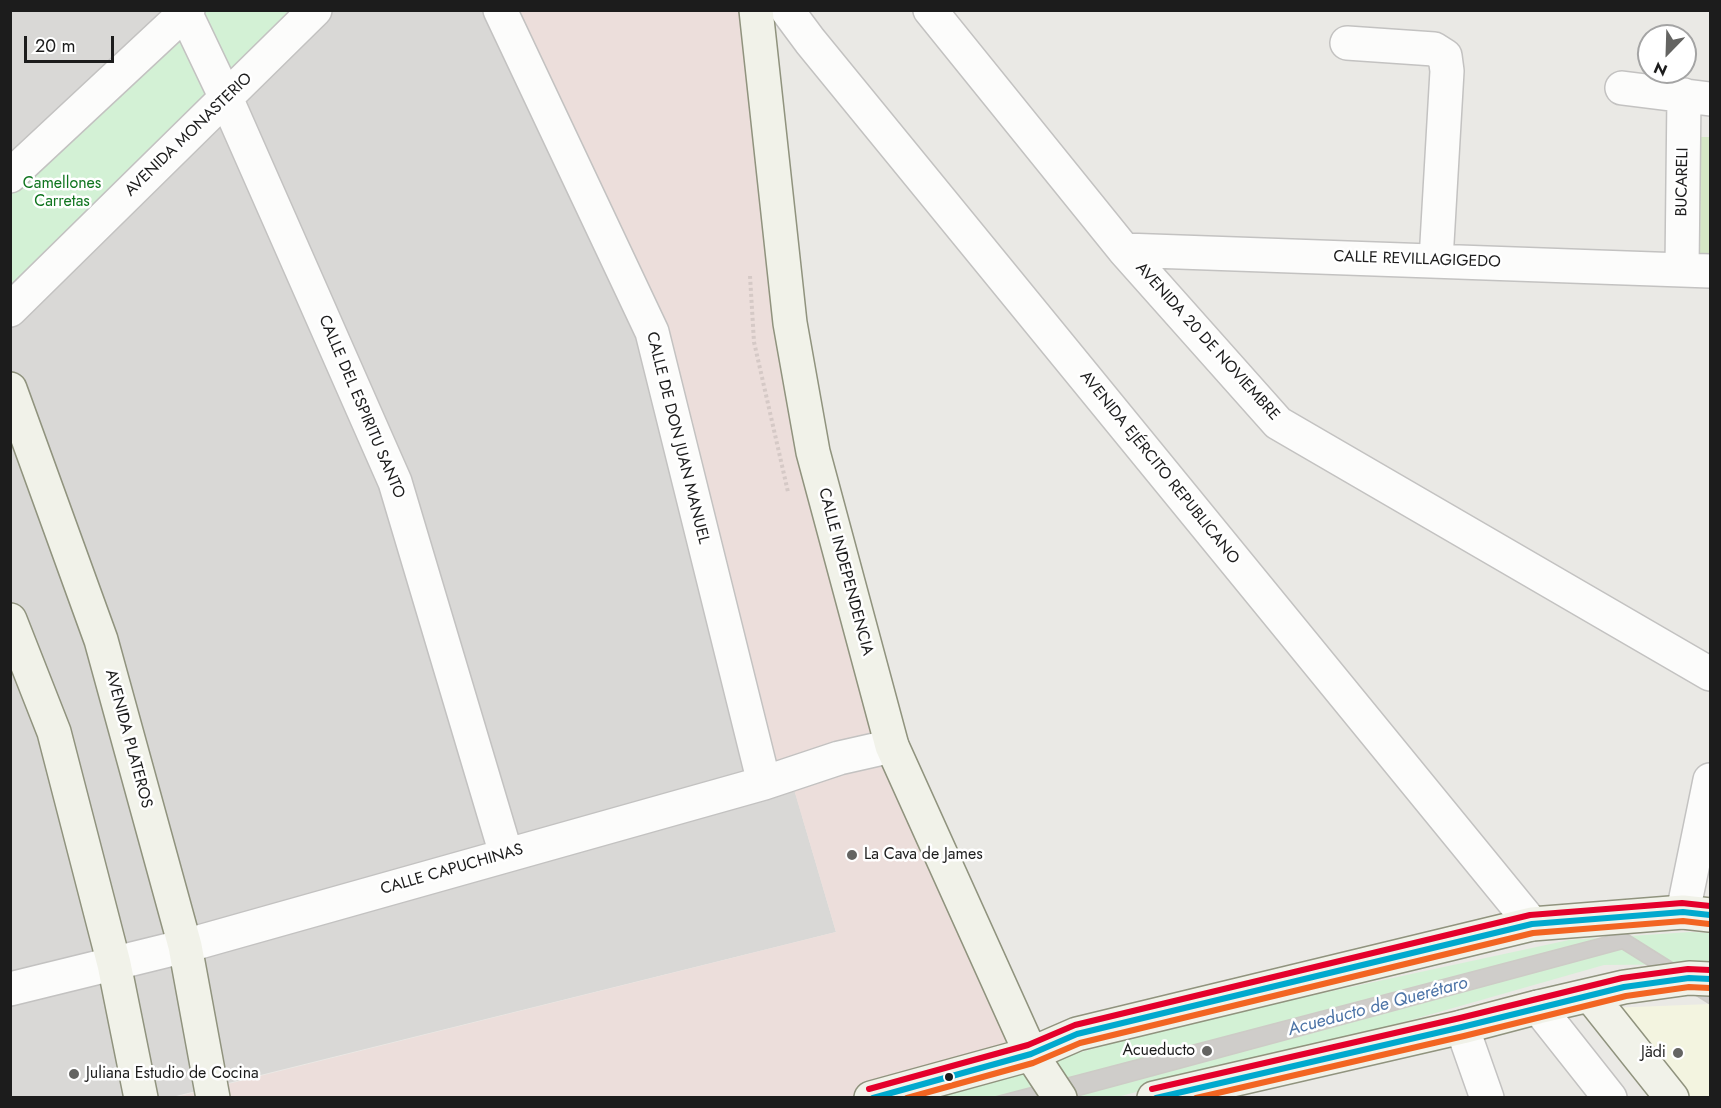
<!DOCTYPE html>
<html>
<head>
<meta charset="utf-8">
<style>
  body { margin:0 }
  #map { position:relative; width:1721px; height:1108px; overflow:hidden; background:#eae9e5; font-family:Jost,sans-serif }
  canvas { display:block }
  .frame { position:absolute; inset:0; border:12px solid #1c1c1c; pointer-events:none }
  .north { position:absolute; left:1637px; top:24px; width:60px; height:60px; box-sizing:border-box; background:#fff; border:2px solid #a4a4a4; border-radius:50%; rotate:203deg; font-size:16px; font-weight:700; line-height:24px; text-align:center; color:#1c1c1c }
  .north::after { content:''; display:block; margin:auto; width:21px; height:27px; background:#646462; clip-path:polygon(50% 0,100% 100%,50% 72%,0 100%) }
  .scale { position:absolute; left:24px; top:36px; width:90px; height:27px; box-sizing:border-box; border:3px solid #1c1c1c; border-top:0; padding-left:8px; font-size:18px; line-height:21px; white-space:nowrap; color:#1c1c1c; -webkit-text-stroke:4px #fff; paint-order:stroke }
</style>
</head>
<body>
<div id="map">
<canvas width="1721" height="1108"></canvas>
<div class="frame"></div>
<div class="north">N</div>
<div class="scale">20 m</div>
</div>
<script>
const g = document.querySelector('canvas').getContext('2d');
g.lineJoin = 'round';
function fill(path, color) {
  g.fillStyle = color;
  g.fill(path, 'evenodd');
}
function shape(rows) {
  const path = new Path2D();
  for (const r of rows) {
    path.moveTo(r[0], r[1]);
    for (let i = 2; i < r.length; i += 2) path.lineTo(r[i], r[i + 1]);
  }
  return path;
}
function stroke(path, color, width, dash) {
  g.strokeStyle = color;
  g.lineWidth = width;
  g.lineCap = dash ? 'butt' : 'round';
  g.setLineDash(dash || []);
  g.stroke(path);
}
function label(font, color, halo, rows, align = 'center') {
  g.font = font + ' Jost,sans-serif';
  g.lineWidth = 5;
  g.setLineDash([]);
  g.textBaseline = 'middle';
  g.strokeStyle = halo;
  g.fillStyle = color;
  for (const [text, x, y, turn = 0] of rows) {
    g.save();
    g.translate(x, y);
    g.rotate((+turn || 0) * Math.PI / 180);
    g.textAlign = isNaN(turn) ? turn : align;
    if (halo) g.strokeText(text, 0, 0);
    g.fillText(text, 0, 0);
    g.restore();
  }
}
const residential = shape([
  [10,11,500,11,652,332,790,775,836,932,172,1097,11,1097]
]);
const commercial = shape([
  [500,11,756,11,790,323,892,746,1031,1054,871,1097,172,1098,836,932,790,776,764,783,652,332]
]);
const education = shape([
  [1710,1004,1710,1097,1683,1097,1608,1008]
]);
const grass = shape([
  [1701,137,1710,137,1710,254,1700,254]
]);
const park = shape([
  [188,11,315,11,11,310,11,176],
  [1690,932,1710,933,1710,964,1604,965,1383,1028,1117,1097,916,1098,1193,1021,1569,940]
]);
const building = shape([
  [1624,932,1710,986,1710,1004,1622,949,1070,1098,991,1098,1624,932]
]);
const path = shape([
  [750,276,754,342,788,492]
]);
const street = shape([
  [184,10,226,98,395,482,506,854],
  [500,10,652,332,764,783],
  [787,10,810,41,1532,924],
  [930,10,1124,250,1278,423,1710,674],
  [1347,43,1434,49,1445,56,1447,71,1436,260],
  [1622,88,1710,99],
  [10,176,188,10],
  [1124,250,1710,271],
  [1682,268,1684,95],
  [10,310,315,10],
  [1683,912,1710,780],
  [10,989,185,946,764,783,839,758,892,746],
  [1538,1007,1610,1098],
  [1462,1027,1487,1098]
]);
const secondary = shape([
  [756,10,790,323,813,452,892,746,1031,1054,1060,1098],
  [10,389,101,640,185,946,213,1098],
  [10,620,54,732,114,964,141,1098],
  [1590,995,1672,1098],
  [871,1098,1031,1054,1077,1034,1532,924,1683,912,1710,915],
  [1154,1098,1462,1027,1538,1007,1624,987,1689,978,1710,979]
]);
const bus1 = shape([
  [873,1098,1031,1054,1077,1034,1532,924,1683,912,1710,915],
  [1156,1098,1462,1027,1624,987,1689,978,1710,979]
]);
const bus2 = shape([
  [907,1098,1033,1063,1080,1043,1533,933,1683,921,1709,924],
  [1196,1098,1464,1036,1626,996,1689,987,1710,988]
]);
const bus3 = shape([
  [869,1089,1028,1045,1075,1025,1530,915,1682,903,1710,906],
  [1152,1089,1460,1018,1622,978,1688,969,1710,970]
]);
const markers = [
  [852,855,6,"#646462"],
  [1207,1051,6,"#646462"],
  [1678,1053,6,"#646462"],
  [74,1074,6,"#646462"],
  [949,1077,5,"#1c1c1c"]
];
const streetNames = [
  ["AVENIDA MONASTERIO",189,135,-44],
  ["BUCARELI",1683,182,-89],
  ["CALLE REVILLAGIGEDO",1417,260,2],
  ["AVENIDA 20 DE NOVIEMBRE",1207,342,48],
  ["CALLE DEL ESPIRITU SANTO",361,407,67],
  ["CALLE DE DON JUAN MANUEL",677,438,76],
  ["AVENIDA EJÉRCITO REPUBLICANO",1159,468,51],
  ["CALLE INDEPENDENCIA",845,572,75],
  ["AVENIDA PLATEROS",128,739,75],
  ["CALLE CAPUCHINAS",452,870,-16]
];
const parkNames = [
  ["Camellones",62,184],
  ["Carretas",62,202]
];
const poiNames = [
  ["La Cava de James",864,855],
  ["Acueducto",1195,1051,"right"],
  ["Jädi",1666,1053,"right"],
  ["Juliana Estudio de Cocina",86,1074]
];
const waterNames = [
  ["Acueducto de Querétaro",1378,1007,-15]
];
fill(residential, '#d9d8d6');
fill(commercial, '#ecdedb');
fill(education, '#f3f4e0');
fill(grass, '#d5e7c5');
fill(park, '#d3f1d5');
fill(building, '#cfcdca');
stroke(building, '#cdcbc6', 1.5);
stroke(street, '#c3c2c1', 36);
stroke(secondary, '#90937e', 36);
stroke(path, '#d5c9c6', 4, [3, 3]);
stroke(street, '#fcfcfb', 33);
stroke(secondary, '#f1f2e9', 33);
stroke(bus1, '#00a9ce', 6);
stroke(bus2, '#f26522', 6);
stroke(bus3, '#e4002b', 6);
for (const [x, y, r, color] of markers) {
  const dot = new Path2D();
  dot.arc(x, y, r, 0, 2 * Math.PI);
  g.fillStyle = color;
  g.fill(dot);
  stroke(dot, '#fff', 2);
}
label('16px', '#1c1c1c', '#fff', streetNames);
label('16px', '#10751f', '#fff', parkNames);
label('16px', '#1c1c1c', '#fff', poiNames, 'left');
label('italic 18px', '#4d74a7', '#fff', waterNames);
</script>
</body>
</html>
